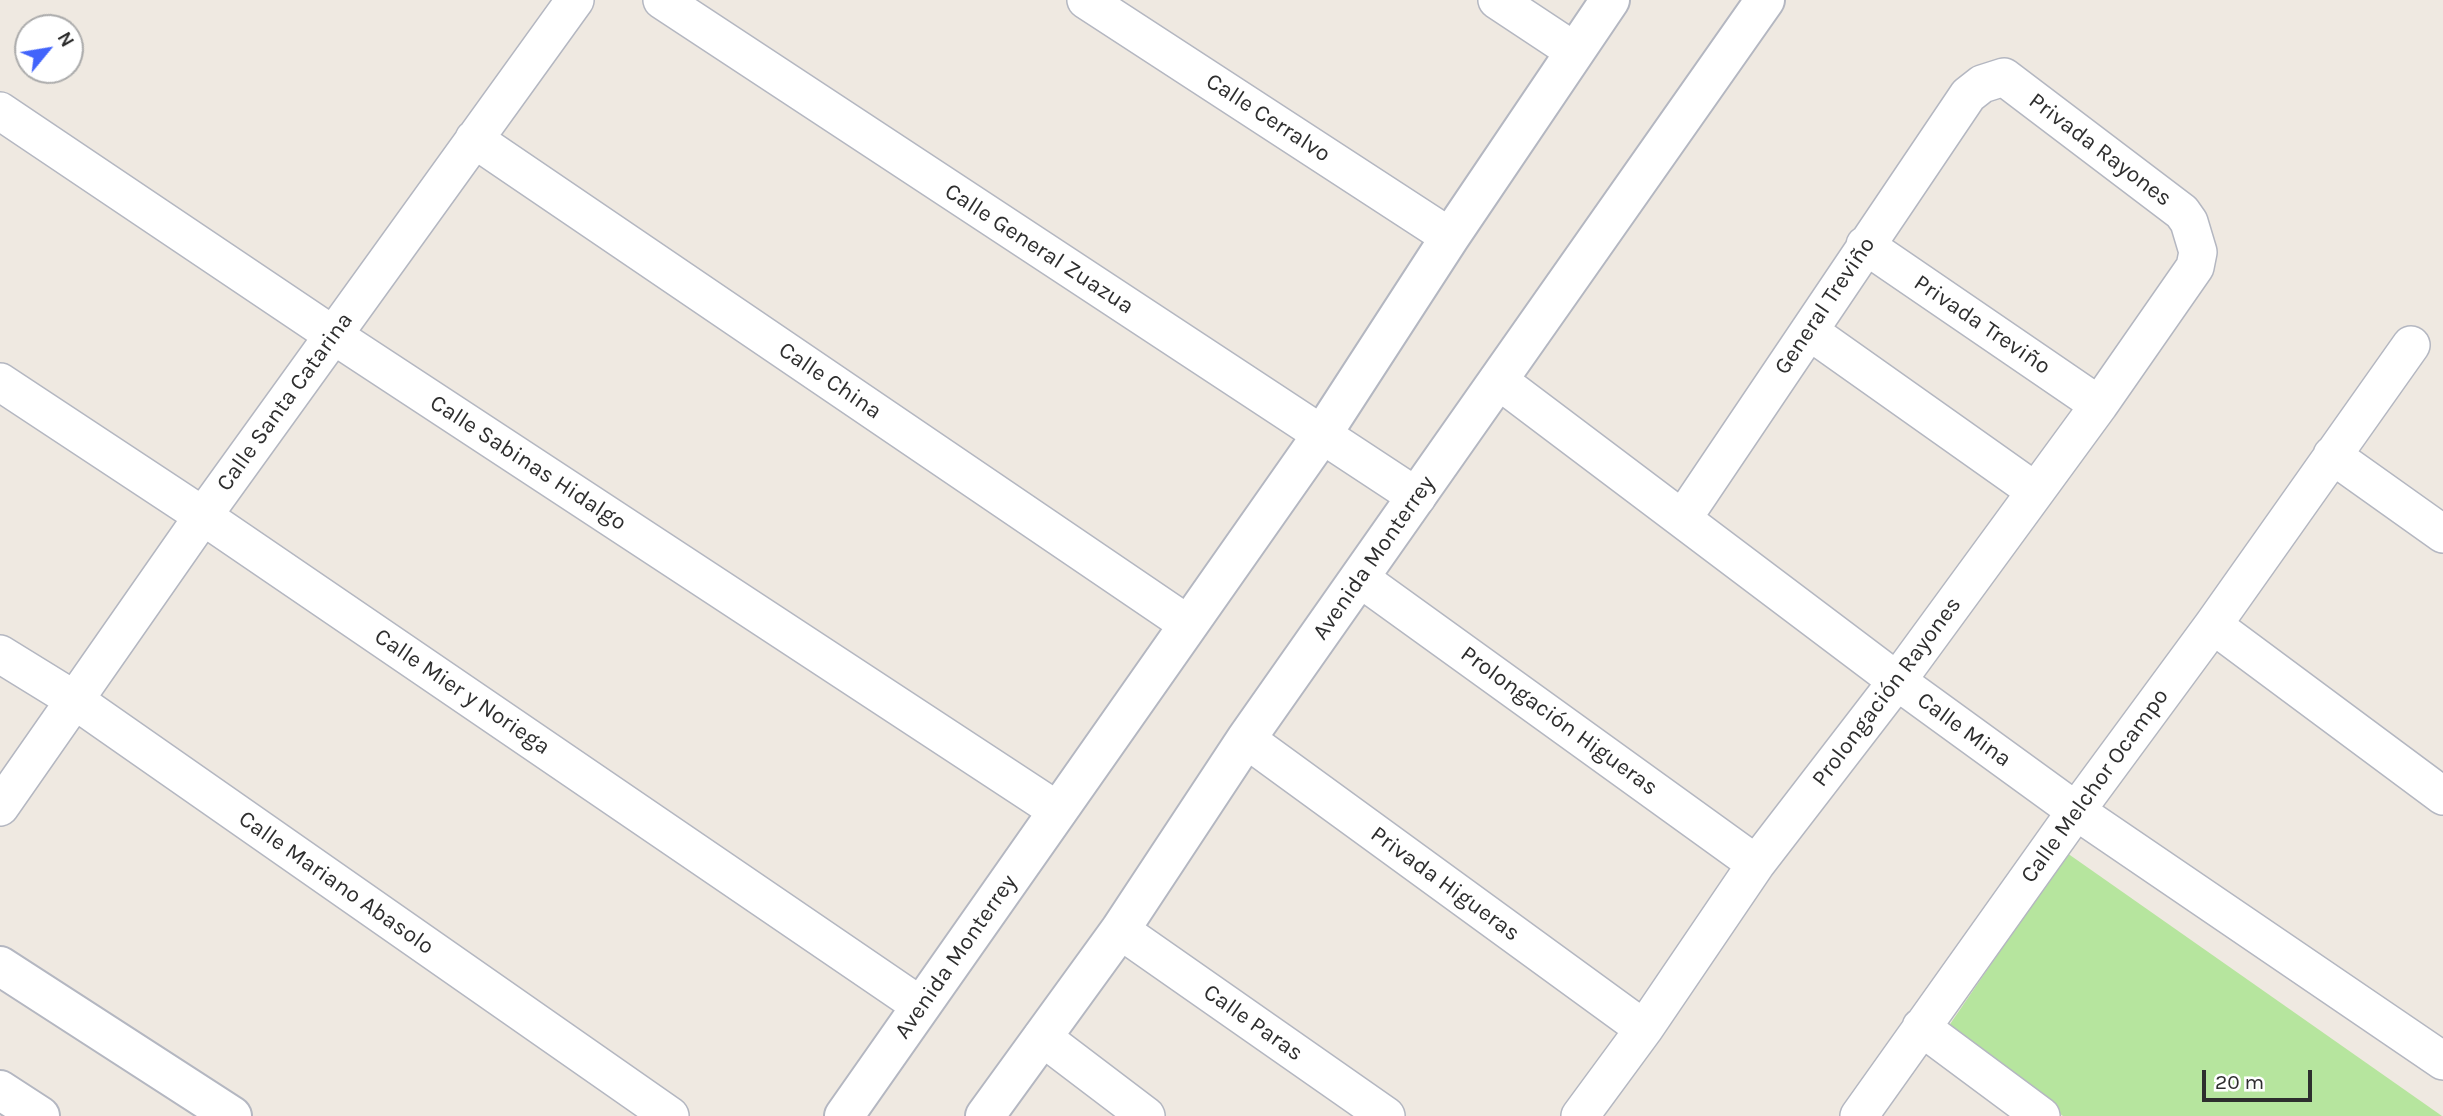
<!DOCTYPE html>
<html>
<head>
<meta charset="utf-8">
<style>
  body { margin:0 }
  #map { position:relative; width:2443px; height:1116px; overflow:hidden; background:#efe9e1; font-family:Karla,sans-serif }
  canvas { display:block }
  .north { position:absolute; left:14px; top:14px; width:70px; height:70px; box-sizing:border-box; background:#fff; border:2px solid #ababab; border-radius:50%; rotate:60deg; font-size:19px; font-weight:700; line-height:28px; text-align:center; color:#2e2e2e }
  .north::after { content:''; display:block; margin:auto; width:24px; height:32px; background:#4264fb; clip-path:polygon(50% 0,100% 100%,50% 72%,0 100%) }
  .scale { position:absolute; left:2202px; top:1070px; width:110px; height:32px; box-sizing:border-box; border:4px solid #2e2e2e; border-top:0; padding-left:9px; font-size:21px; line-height:24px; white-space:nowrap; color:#2e2e2e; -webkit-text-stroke:5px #fff; paint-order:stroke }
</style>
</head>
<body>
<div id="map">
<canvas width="2443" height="1116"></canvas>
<div class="north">N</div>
<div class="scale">20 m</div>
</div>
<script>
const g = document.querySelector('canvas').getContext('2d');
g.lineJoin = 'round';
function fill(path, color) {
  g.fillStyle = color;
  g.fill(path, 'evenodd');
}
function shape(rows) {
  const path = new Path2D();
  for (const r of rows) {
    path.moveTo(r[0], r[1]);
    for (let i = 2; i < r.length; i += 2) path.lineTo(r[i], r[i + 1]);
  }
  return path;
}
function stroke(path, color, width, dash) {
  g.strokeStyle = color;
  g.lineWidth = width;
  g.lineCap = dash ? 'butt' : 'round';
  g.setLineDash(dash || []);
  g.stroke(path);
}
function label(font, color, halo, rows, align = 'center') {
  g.font = font + ' Karla,sans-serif';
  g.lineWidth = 6;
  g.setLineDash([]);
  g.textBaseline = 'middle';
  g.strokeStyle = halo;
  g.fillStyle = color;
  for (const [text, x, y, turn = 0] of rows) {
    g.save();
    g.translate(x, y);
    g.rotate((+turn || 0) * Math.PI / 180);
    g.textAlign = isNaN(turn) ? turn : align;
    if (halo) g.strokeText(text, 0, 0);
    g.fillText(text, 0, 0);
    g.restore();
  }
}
const green = shape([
  [2067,853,2442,1116,2063,1116,1946,1030]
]);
const minor = shape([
  [662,0,1417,497],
  [1086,0,1450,237],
  [1497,0,1574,51],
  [0,111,333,335,1058,811],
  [474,139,1186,623],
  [1865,245,2099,405],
  [1809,331,2035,491],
  [1498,380,1897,681,2076,811,2443,1061],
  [0,382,203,516,921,1006],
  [2332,455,2443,534],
  [1361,579,1756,864],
  [2213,625,2443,796],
  [0,654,73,699,670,1116],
  [1246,739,1644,1029],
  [0,807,203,516,575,0],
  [1120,930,1386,1116],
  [1921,1027,2041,1116],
  [1042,1037,1146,1116],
  [1580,1116,1644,1029,1756,864,1897,681,2099,405,2195,267,2198,252,2189,222,2182,212,2004,77,1982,84,1968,95,1683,518],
  [1859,1116,2076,811,2213,625,2411,345]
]);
const tertiary = shape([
  [0,966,232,1116],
  [0,1090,40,1116],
  [844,1116,1321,436,1450,237,1610,0],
  [985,1116,1120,930,1246,739,1765,0]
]);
const streetNames = [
  ["Calle Cerralvo",1268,118,33],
  ["Privada Rayones",2100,150,37],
  ["Calle General Zuazua",1039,249,33],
  ["General Treviño",1825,306,-56],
  ["Privada Treviño",1982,325,34],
  ["Calle China",830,381,34],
  ["Calle Santa Catarina",285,402,-54],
  ["Calle Sabinas Hidalgo",528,463,33],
  ["Avenida Monterrey",1374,558,-55],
  ["Calle Mier y Noriega",462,692,34],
  ["Prolongación Rayones",1887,692,-53],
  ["Prolongación Higueras",1559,721,36],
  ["Calle Mina",1964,730,36],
  ["Calle Melchor Ocampo",2095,786,-54],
  ["Calle Mariano Abasolo",336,883,35],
  ["Privada Higueras",1445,884,36],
  ["Avenida Monterrey",956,957,-55],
  ["Calle Paras",1253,1023,35]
];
fill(green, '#b6e59e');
stroke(minor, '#b4b7c1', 40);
stroke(tertiary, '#b4b7c1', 42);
stroke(minor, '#fff', 37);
stroke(tertiary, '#fff', 38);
label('23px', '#2e2e2e', '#fff', streetNames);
</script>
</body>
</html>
